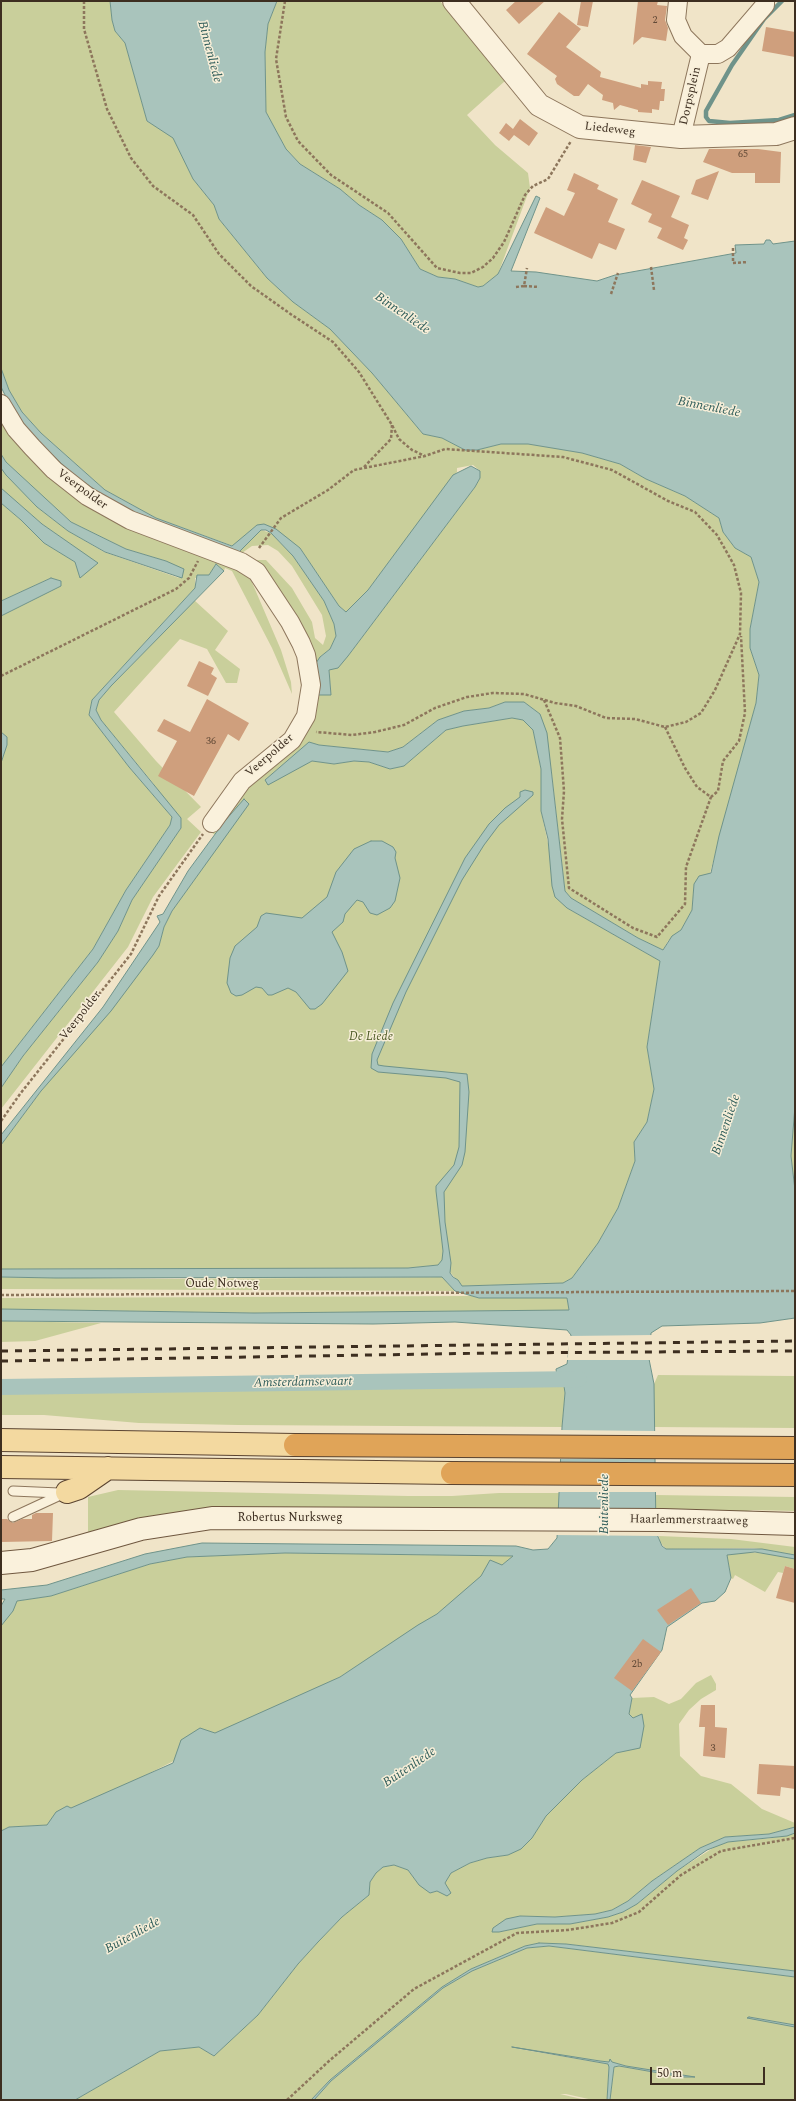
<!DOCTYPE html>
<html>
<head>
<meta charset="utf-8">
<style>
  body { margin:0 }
  #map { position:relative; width:796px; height:2101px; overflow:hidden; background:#f0e4c8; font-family:Spectral,serif }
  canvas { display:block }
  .frame { position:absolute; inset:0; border:2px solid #3d2e20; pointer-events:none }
  .scale { position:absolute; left:650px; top:2067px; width:115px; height:18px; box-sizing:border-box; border:2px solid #3d2e20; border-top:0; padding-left:5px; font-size:12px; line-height:14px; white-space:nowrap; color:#3d2e20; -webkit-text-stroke:3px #f7eed8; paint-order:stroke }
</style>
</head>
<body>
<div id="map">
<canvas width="796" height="2101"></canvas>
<div class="frame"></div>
<div class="scale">50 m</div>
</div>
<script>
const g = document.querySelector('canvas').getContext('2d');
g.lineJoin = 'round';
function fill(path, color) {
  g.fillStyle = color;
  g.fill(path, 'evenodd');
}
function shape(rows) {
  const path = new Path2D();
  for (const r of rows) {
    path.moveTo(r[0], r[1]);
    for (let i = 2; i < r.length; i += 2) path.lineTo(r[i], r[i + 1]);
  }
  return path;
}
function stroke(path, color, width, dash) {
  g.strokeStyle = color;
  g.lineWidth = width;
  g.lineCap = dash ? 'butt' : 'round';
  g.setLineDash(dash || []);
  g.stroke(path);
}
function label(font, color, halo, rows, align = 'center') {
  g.font = font + ' Spectral,serif';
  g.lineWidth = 3;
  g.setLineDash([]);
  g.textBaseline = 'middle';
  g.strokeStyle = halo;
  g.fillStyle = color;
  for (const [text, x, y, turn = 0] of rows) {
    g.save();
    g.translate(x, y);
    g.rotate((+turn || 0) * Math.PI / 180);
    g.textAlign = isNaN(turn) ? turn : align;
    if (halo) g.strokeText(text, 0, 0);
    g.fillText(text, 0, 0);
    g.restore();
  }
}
const green = shape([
  [1,1,110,1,112,20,115,31,125,43,147,121,173,137,193,179,214,205,219,219,267,278,293,302,330,329,372,373,423,434,442,438,465,450,477,450,501,444,528,444,582,453,620,464,646,479,685,496,719,518,723,532,735,548,751,557,759,582,750,629,750,648,759,675,756,703,710,873,694,884,692,910,681,930,668,941,663,950,638,938,571,898,565,891,552,776,540,714,524,702,505,702,489,708,464,711,438,720,403,747,388,752,319,745,309,743,265,780,312,761,334,764,354,761,369,762,390,769,404,766,446,730,463,726,512,718,523,720,533,730,541,769,541,811,551,857,567,908,660,961,647,1047,654,1089,647,1122,634,1142,635,1161,618,1208,598,1243,572,1278,563,1283,462,1286,450,1272,438,1265,408,1268,1,1269,1,1145,41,1091,159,946,164,927,172,911,202,869,241,802,215,835,208,830,230,802,287,749,310,689,267,579,255,560,266,560,292,588,312,622,315,638,323,645,326,636,322,615,292,566,278,551,268,545,252,546,242,553,239,552,261,530,271,533,293,556,324,601,334,624,336,636,330,649,320,657,331,694,329,670,348,656,475,487,480,478,480,471,473,465,457,468,457,472,368,590,346,612,339,606,300,548,257,525,233,546,156,518,105,490,41,433,22,412,9,390,1,368],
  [277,1,440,1,505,81,467,115,495,145,528,173,530,188,498,274,483,286,478,287,455,279,438,277,420,269,401,239,382,220,359,205,340,189,300,164,286,149,266,112,265,52,268,24],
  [1,411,55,475,241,570,251,580,281,650,291,682,292,694,272,648,232,571,225,568,224,571,216,564,209,575,195,578,195,588,92,700,89,715,129,767,172,817,170,825,126,890,93,949,1,1067,1,763,7,737,1,732,1,616,60,586,61,581,51,578,1,601,1,503,21,520,44,543,75,562,80,577,97,563,42,524,6,493,1,488,1,468,37,507,68,531,104,552,179,578,166,561,126,549,71,522,42,496,6,462,1,454],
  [194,600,228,631,215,650,240,669,237,683,226,683,207,649,180,639,114,712,156,761,201,807,187,819,201,832,153,897,128,947,1,1109,1,1088,23,1056,98,962,118,931,132,900,181,828,153,783,101,720,96,710,99,700,111,686],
  [795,1106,795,1190,791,1156],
  [1,1277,177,1279,442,1277,455,1291,1,1289],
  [472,1296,479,1298,567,1298,569,1311,254,1313,1,1309,1,1298],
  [1,1321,101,1323,35,1341,1,1342],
  [658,1375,795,1376,795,1428,654,1427,654,1384],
  [561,1385,564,1387,565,1393,562,1427,238,1425,139,1423,44,1415,1,1415,1,1394],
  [118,1490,408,1496,452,1496,499,1493,559,1493,558,1511,88,1534,88,1497],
  [655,1495,795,1497,795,1511,753,1510,735,1513,655,1510],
  [659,1536,731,1539,795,1547,795,1555,754,1548,666,1549,660,1542],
  [746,1552,772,1554,795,1559,795,1569,785,1566,783,1573,778,1572,765,1592,735,1575,733,1579,731,1578,727,1555],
  [285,1553,514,1556,437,1614,340,1677,47,1825,9,1827,1,1831,1,1623,16,1601,51,1596,150,1564,187,1557],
  [711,1675,716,1684,716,1690,701,1699,689,1710,679,1724,680,1756,701,1776,731,1784,762,1809,795,1823,795,1827,769,1834,725,1837,700,1848,652,1881,628,1901,612,1910,595,1914,555,1917,520,1916,492,1931,499,1932,537,1924,570,1924,608,1917,623,1912,637,1904,677,1871,716,1846,728,1842,772,1838,795,1833,795,1971,566,1944,539,1943,525,1946,471,1969,442,1987,330,2080,311,2100,75,2100,160,2051,199,2047,214,2056,258,2015,298,1964,318,1942,342,1917,369,1895,370,1882,376,1873,383,1867,394,1865,408,1870,414,1878,430,1893,437,1891,451,1893,445,1883,451,1873,470,1863,487,1858,508,1855,532,1838,546,1816,582,1780,616,1753,640,1747,642,1715,633,1718,629,1714,632,1698,654,1697,669,1704,681,1699,696,1683],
  [549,1946,795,1977,795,2025,750,2017,748,2018,795,2027,795,2100,610,2100,614,2067,619,2066,682,2077,694,2077,626,2066,612,2062,610,2060,609,2062,600,2061,513,2048,608,2064,609,2067,607,2100,593,2100,566,2094,560,2094,586,2100,314,2100,331,2081,443,1988,472,1971,527,1948]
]);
const water = shape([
  [110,1,277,1,268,24,265,52,266,112,286,149,300,164,340,189,359,205,382,220,401,239,420,269,438,277,455,279,478,287,483,286,498,274,536,196,540,198,511,271,536,272,597,281,615,275,736,253,735,245,764,244,766,240,770,240,773,244,795,241,795,1106,791,1156,795,1190,795,1318,760,1323,662,1326,651,1333,649,1359,654,1384,656,1532,662,1546,666,1549,762,1549,795,1555,795,1559,755,1552,727,1555,731,1578,725,1592,715,1601,702,1603,667,1627,662,1650,630,1695,632,1698,629,1714,633,1718,642,1714,644,1726,640,1748,616,1753,582,1780,546,1816,532,1838,521,1849,508,1855,487,1858,470,1863,451,1873,445,1883,451,1893,447,1896,437,1891,430,1893,419,1885,408,1870,394,1865,383,1867,376,1873,370,1882,369,1895,342,1917,318,1942,298,1964,258,2015,214,2056,199,2047,160,2051,75,2100,1,2100,1,1831,9,1827,47,1825,56,1812,67,1806,71,1808,173,1763,181,1740,200,1728,215,1733,340,1677,418,1625,437,1614,481,1576,490,1560,502,1565,513,1556,285,1553,187,1557,150,1564,51,1596,17,1601,13,1611,1,1626,1,1606,5,1599,1,1599,1,1590,47,1585,145,1554,202,1543,516,1546,533,1550,548,1549,557,1538,562,1427,565,1393,564,1386,558,1385,556,1369,567,1364,571,1335,567,1330,455,1322,373,1324,1,1321,1,1309,254,1313,569,1310,567,1298,479,1298,455,1291,442,1277,56,1278,1,1277,1,1269,408,1268,438,1265,442,1260,443,1251,436,1191,436,1186,454,1165,459,1147,460,1082,446,1078,378,1072,371,1068,372,1054,393,1003,465,858,489,824,505,808,520,797,520,792,525,790,533,792,533,795,499,825,484,845,462,880,406,992,377,1060,378,1065,384,1066,467,1074,469,1092,465,1152,462,1165,444,1192,445,1222,451,1263,450,1273,453,1277,458,1280,462,1286,563,1283,572,1278,598,1243,618,1208,635,1161,634,1142,647,1122,654,1089,647,1047,660,961,567,908,555,897,552,886,548,839,541,811,541,769,533,730,523,720,512,718,463,726,446,730,404,766,390,769,369,762,354,761,334,764,312,761,268,785,265,780,309,742,319,745,388,752,403,747,438,720,464,711,489,708,505,702,524,702,540,714,547,733,565,891,571,898,638,938,663,950,672,936,681,930,692,910,694,884,699,876,711,873,719,836,756,703,759,675,750,648,750,629,759,582,751,557,735,548,723,532,719,518,685,496,646,479,620,464,582,453,528,444,501,444,477,450,465,450,442,438,423,434,372,373,330,329,293,302,267,278,219,219,214,205,193,179,173,138,147,121,125,43,115,31,112,20,110,1],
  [1,368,9,390,22,412,41,433,105,490,156,518,232,546,257,525,264,524,276,529,300,548,339,606,346,612,368,590,453,475,471,466,480,471,480,478,475,487,348,656,338,668,329,670,331,695,318,695,314,666,320,657,330,649,336,636,334,624,324,601,293,556,271,533,266,530,261,530,236,555,126,511,75,476,35,439,10,405,1,387,1,368],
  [1,454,6,462,71,522,126,549,166,561,184,569,182,578,105,552,68,531,37,507,6,475,1,468,1,454],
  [1,488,42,524,98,563,80,578,75,562,44,543,21,520,1,503,1,488],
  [216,564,224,571,111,686,99,700,96,710,101,720,181,818,181,828,132,900,118,931,98,962,23,1056,1,1088,1,1067,93,949,126,890,170,825,172,817,129,767,89,715,92,700,195,588,197,575,209,575,216,564],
  [51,578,61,581,61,586,1,616,1,601,51,578],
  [1,732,7,737,7,745,1,763,1,732],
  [244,799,249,804,172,911,164,927,159,946,153,955,111,1011,41,1091,1,1145,1,1135,103,1007,160,922,157,916,163,914,188,871,224,822,244,799],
  [371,841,382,841,393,847,396,852,395,858,400,878,395,901,390,908,377,915,370,913,363,902,357,900,345,914,343,922,332,932,342,952,348,971,322,1004,315,1009,310,1009,296,992,288,988,272,995,268,995,262,988,256,987,242,995,236,996,231,993,227,983,230,958,235,946,257,927,261,916,266,913,302,918,327,897,336,872,354,849,371,841],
  [795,1827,795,1833,787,1836,728,1842,707,1850,677,1871,637,1904,623,1912,608,1917,570,1924,537,1924,499,1932,492,1932,493,1928,506,1919,520,1916,555,1917,595,1914,612,1910,628,1901,652,1881,700,1848,725,1837,769,1834,795,1827],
  [539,1943,566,1944,795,1971,795,1977,549,1946,527,1948,472,1971,443,1988,331,2081,314,2100,311,2100,330,2080,442,1987,471,1969,525,1946,539,1943],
  [749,2017,795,2025,795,2027,747,2018,749,2017],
  [512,2047,600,2061,609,2062,610,2059,612,2062,626,2066,695,2077,682,2077,619,2066,614,2067,610,2100,607,2100,609,2067,608,2064,512,2047]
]);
const pier = shape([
  [653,1335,652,1360,566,1360,568,1356,569,1336],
  [560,1430,656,1431,657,1459,558,1459],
  [558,1463,657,1463,657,1492,557,1492],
  [556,1511,657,1511,658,1531,661,1536,555,1535]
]);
const stream = shape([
  [782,1,764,19,732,65,706,111,706,117,709,121,730,123,779,120,795,115]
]);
const canal = shape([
  [1,1387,579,1379]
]);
const building = shape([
  [516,1,545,1,519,24,506,10],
  [581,1,593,1,588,27,577,25],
  [638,1,658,1,657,5,667,6,665,20,668,28,666,41,642,37,633,45],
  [559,12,581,29,566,47,601,72,600,77,641,88,641,84,648,85,648,81,662,82,661,89,665,89,664,101,660,101,659,110,652,109,652,113,638,112,638,110,620,105,614,110,613,103,602,100,603,95,588,84,579,96,574,96,557,84,555,79,557,76,527,54],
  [766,27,795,32,795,57,762,51],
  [520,119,538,133,529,146,514,135,509,141,499,133,506,123,513,129],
  [635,145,651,147,646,163,633,160],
  [709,149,758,149,781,152,780,183,755,183,755,173,732,173,703,162],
  [719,171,708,200,691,194,696,180],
  [574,173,599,185,597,189,618,199,608,222,625,229,616,250,599,243,592,259,534,233,546,207,564,216,575,193,567,190],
  [642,180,680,196,671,217,689,225,684,238,688,240,683,250,657,238,662,228,648,222,652,214,631,204],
  [199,661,214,668,211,674,217,678,208,696,187,686],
  [207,699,249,723,239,741,228,734,194,796,158,776,177,741,157,731,164,719,190,732],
  [36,1513,53,1513,52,1541,1,1542,1,1519,7,1519,13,1523,22,1519,32,1519,32,1515],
  [785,1566,795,1569,795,1603,776,1598],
  [691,1588,701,1603,668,1625,657,1610],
  [643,1639,661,1652,632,1691,614,1678],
  [701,1705,715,1705,715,1727,727,1728,725,1758,703,1756,705,1727,699,1727],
  [759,1764,795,1766,795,1789,781,1787,780,1796,757,1794]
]);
const path = shape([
  [84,1,84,29,107,109,131,158,153,186,193,215,219,254,251,286,292,315,333,342,359,372,392,425,399,439,412,450,425,456],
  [285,1,276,59,286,117,298,141,331,175,388,213,437,268,460,273,471,273,483,267,493,258,504,242,525,195,533,186,548,179,571,141],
  [733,248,733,263,748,262],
  [651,267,654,290],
  [524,286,539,287],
  [516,287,524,286,527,268],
  [611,294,618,273],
  [364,467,391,439,392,425],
  [259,548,281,518,328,490,354,470,425,456,445,449,563,457,612,470,668,501,695,512,717,535,734,565,741,593,740,634,715,690,701,713,686,722,665,727,635,719,606,718,576,706,555,703,524,694,493,693,467,697,435,708,404,725,375,732,352,735,316,732],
  [1,676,176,589,189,578,198,561],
  [544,700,560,738,564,791,562,819,569,888,633,928,657,937,685,904,686,867,711,797],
  [665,727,685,768,697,787,711,797,718,791,723,761,739,741,745,713,741,636],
  [1,1121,20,1094,131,954,159,896,203,834],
  [1,1295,795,1291],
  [287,2100,329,2061,414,1989,517,1933,568,1930,612,1923,639,1912,681,1875,721,1851,795,1838]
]);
const service = shape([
  [13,1491,59,1493],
  [13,1517,67,1492]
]);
const minor = shape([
  [678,1,676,20,683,36,701,54,718,54,728,48,765,5,765,1],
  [681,137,701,54],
  [1,404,16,429,32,447,54,470,87,496,130,520,241,562,257,572,290,622,301,643,306,655,311,685,306,716,292,740,242,781,212,823]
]);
const tertiary = shape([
  [454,1,539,105,580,127,681,137,776,134,795,128]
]);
const secondary = shape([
  [1,1563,32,1560,141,1529,212,1518,663,1520,795,1524]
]);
const primary = shape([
  [1,1440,295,1445],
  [1,1467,452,1473],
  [67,1492,79,1488,108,1468]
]);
const motorway = shape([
  [295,1445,795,1448],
  [452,1473,795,1475]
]);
const rail = shape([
  [1,1351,795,1341],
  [1,1361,493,1353,795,1351]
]);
const numberNames = [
  ["2",655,21],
  ["65",743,155],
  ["36",211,742],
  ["2b",637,1665],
  ["3",713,1749]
];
const streetNames = [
  ["Dorpsplein",691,96,-77],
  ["Liedeweg",610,130,7],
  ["Veerpolder",82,490,36],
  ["Veerpolder",270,756,-41],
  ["Veerpolder",81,1016,-52],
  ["Oude Notweg",222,1285],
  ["Robertus Nurksweg",290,1519],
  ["Haarlemmerstraatweg",689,1521,1]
];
const parkNames = [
  ["De Liede",371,1038]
];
const waterNames = [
  ["Binnenliede",209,52,75],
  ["Binnenliede",402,314,34],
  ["Binnenliede",709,408,11],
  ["Binnenliede",727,1125,-71],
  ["Amsterdamsevaart",303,1383,-1],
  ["Buitenliede",605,1504,-90],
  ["Buitenliede",410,1768,-34],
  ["Buitenliede",133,1936,-29]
];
fill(green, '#c9cf9b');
fill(water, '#a9c4bc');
stroke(water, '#6f938a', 1);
fill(pier, '#f0e4c8');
stroke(stream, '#6f938a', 4.5);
stroke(canal, '#a9c4bc', 16);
fill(building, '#cf9f7d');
stroke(service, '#8d765c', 11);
stroke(minor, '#8d765c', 20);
stroke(tertiary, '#8d765c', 24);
stroke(secondary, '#6f573f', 24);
stroke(primary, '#5b4430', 24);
stroke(motorway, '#5b4430', 24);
stroke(path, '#8d765c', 2.5, [3, 2]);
stroke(service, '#faf1dc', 9);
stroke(minor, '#faf1dc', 18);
stroke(tertiary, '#faf1dc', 22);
stroke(secondary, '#faf1dc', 22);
stroke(primary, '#f3d9a0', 22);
stroke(motorway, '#e0a458', 22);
stroke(rail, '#3d2e20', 3, [7, 7]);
label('10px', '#624a37', null, numberNames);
label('12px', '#3d2e20', '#f7eed8', streetNames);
label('italic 12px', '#4d5a26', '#f7eed8', parkNames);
label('italic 13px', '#2f5d5a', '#f7eed8', waterNames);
</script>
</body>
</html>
